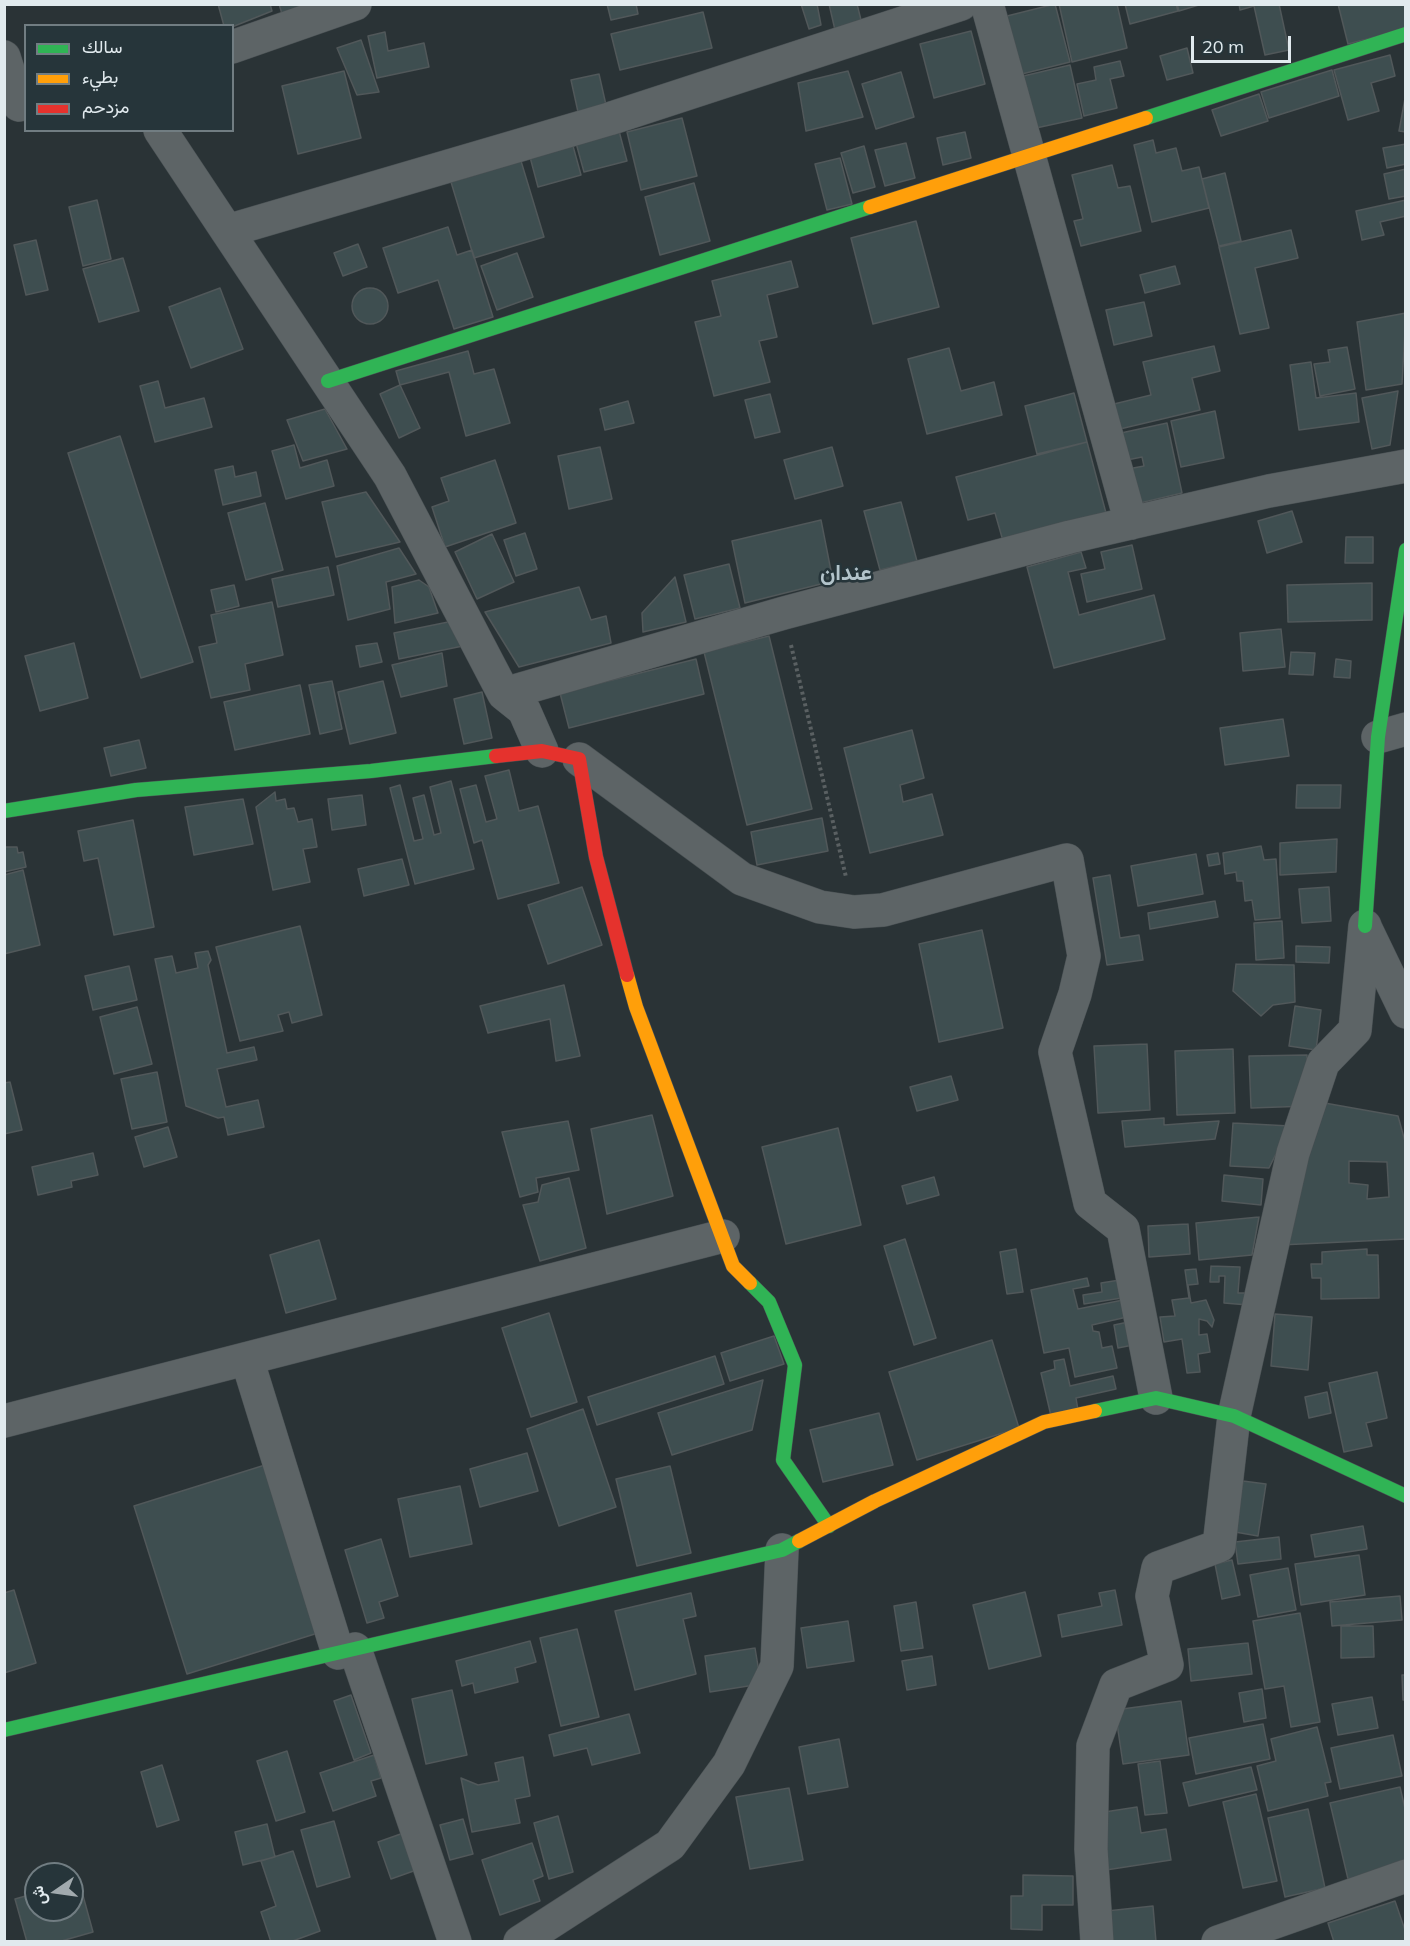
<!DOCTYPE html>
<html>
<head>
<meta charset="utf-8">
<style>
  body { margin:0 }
  #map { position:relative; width:1410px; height:1946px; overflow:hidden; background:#2a3336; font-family:Mulish,Vazirmatn,sans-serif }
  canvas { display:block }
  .frame { position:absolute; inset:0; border:6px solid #e1eaee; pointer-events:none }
  .legend { position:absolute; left:24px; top:24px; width:210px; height:108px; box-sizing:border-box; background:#26353a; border:2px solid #717d82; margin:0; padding:8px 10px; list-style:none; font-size:18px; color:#e1eaee }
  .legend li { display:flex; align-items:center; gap:12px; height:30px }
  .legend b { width:30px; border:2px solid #717d82 }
  .north { position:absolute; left:24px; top:1862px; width:60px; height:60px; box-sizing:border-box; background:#26353a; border:2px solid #717d82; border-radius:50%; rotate:257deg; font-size:16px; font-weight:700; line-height:24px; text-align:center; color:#e1eaee }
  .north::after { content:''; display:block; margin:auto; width:21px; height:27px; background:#a1aaae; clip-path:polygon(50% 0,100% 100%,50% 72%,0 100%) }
  .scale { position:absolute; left:1191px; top:36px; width:100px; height:27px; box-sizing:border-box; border:3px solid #e1eaee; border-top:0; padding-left:8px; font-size:18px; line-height:21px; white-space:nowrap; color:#e1eaee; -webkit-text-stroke:4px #26353a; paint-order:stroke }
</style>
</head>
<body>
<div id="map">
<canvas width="1410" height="1946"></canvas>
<div class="frame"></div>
<ul class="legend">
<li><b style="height:8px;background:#30b455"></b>سالك</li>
<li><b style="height:8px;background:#ff9f0a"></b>بطيء</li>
<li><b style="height:8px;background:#e5322d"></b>مزدحم</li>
</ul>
<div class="north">ش</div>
<div class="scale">20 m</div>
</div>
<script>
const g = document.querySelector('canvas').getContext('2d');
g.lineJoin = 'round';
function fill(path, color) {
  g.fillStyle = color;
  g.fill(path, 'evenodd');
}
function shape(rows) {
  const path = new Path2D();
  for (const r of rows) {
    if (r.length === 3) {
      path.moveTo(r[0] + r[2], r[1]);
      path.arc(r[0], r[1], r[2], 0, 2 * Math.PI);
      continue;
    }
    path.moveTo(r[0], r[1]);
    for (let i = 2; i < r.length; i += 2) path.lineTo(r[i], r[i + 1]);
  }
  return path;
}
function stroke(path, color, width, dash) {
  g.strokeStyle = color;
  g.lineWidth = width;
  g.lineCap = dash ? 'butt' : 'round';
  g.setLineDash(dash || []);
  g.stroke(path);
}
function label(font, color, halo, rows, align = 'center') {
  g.font = font + ' Mulish,Vazirmatn,sans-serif';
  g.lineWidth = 5;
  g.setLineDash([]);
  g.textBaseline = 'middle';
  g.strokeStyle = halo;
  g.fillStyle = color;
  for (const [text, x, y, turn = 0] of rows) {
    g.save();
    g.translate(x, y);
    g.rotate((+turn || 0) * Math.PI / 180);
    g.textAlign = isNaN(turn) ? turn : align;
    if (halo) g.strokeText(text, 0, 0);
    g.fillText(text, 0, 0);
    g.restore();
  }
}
const building = shape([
  [218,4,270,4,272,11,232,27,224,26,218,4],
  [279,4,305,4,285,24,279,4],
  [607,4,636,4,638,14,611,20,607,4],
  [801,4,817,4,821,25,809,29,801,4],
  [829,4,857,4,862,24,835,30,829,4],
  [1055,4,1070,62,1014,76,999,18,1055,4],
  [1059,4,1117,4,1127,48,1072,62,1059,4],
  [1125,4,1176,4,1178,11,1130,24,1125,4],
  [1177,4,1202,4,1179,11,1177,4],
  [1239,4,1279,4,1289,50,1265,55,1254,6,1240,10,1239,4],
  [1338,4,1406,4,1406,29,1348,44,1338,4],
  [703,12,712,48,620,70,611,34,703,12],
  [971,31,985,84,934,98,920,44,971,31],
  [385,32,388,51,424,43,429,67,377,78,368,36,385,32],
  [361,40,379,92,357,95,337,48,361,40],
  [1187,48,1193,73,1167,80,1160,56,1187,48],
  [1390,55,1395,76,1371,83,1379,111,1348,120,1334,70,1390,55],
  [1120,61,1124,76,1110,79,1117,108,1084,116,1077,84,1096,80,1094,67,1120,61],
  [1070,65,1082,118,1027,130,1015,78,1070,65],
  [1332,70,1339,96,1269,118,1261,92,1332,70],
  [344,71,361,138,298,154,282,86,344,71],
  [848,71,863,117,806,131,798,83,848,71],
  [901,72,914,117,876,129,862,84,901,72],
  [599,74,606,105,578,112,571,80,599,74],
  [1406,93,1406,132,1399,131,1406,93],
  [1259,94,1268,121,1221,136,1212,110,1259,94],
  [682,118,697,176,641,190,627,132,682,118],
  [619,131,627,161,584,172,576,143,619,131],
  [965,132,971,158,943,165,937,138,965,132],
  [1153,140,1156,153,1176,148,1182,171,1199,167,1209,208,1152,222,1134,145,1153,140],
  [906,143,915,178,885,186,875,150,906,143],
  [1406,144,1406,164,1387,168,1383,148,1406,144],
  [573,146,581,175,538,187,530,157,573,146],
  [864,146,875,187,853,193,841,153,864,146],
  [840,158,852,204,827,210,815,164,840,158],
  [521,161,544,237,474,258,451,182,521,161],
  [1112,165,1118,188,1130,186,1141,231,1081,246,1074,221,1083,219,1072,175,1112,165],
  [1406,169,1406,196,1389,199,1384,174,1406,169],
  [1225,173,1241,241,1219,246,1202,179,1225,173],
  [694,183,710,241,660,255,645,197,694,183],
  [97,200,111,259,83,266,69,207,97,200],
  [1406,200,1406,216,1380,222,1384,235,1362,240,1356,211,1406,200],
  [916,221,939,307,873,324,851,238,916,221],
  [448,227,457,255,472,250,493,317,454,329,438,280,398,293,383,248,448,227],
  [1291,230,1298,258,1255,268,1269,328,1240,334,1219,247,1291,230],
  [36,240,48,290,26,295,14,245,36,240],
  [358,244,367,267,343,276,334,253,358,244],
  [517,253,533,297,497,310,481,266,517,253],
  [123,258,139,311,99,322,83,269,123,258],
  [791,261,798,287,767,295,777,337,759,341,770,382,714,396,695,322,721,316,712,281,791,261],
  [1175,266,1180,284,1145,293,1140,275,1175,266],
  [370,306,18],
  [220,288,243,349,191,368,169,307,220,288],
  [1144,302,1152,336,1114,345,1106,310,1144,302],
  [1406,313,1402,384,1366,390,1357,322,1406,313],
  [1214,346,1220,371,1192,378,1200,410,1120,429,1114,404,1151,395,1143,362,1214,346],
  [1347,347,1355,389,1320,396,1314,364,1330,362,1328,350,1347,347],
  [949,348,961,391,994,382,1002,415,927,434,908,359,949,348],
  [468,351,474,374,494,369,510,423,466,436,449,372,400,385,396,371,468,351],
  [1311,362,1316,398,1356,393,1359,422,1299,430,1290,365,1311,362],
  [158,381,165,408,204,398,212,427,155,442,140,386,158,381],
  [400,385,420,428,399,438,380,394,400,385],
  [1398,391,1390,445,1372,449,1362,398,1398,391],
  [1074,393,1087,442,1037,454,1025,406,1074,393],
  [770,394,780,432,755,438,745,400,770,394],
  [628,401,634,423,605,430,600,409,628,401],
  [325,409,347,449,303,461,287,420,325,409],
  [1215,411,1224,458,1181,467,1171,421,1215,411],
  [1167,423,1182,493,1136,504,1128,469,1144,466,1142,457,1127,460,1121,433,1167,423],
  [120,436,193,662,141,678,68,453,120,436],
  [1087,442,1106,513,1003,541,995,513,968,520,956,477,1087,442],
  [294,445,300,468,327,460,334,486,286,499,272,451,294,445],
  [600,447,612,499,569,509,558,456,600,447],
  [832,447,843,486,795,499,784,460,832,447],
  [495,460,516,523,445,547,432,507,449,501,441,478,495,460],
  [233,466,235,477,256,472,261,496,223,505,215,470,233,466],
  [366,492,400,542,336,557,322,502,366,492],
  [901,502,917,561,880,570,864,511,901,502],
  [265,503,283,570,246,580,228,513,265,503],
  [1292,511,1302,542,1267,553,1258,521,1292,511],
  [821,520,833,581,745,603,732,541,821,520],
  [525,533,537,569,516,576,504,540,525,533],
  [492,534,514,582,477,599,455,552,492,534],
  [1346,537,1373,537,1373,563,1345,563,1346,537],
  [1132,545,1142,589,1087,602,1081,574,1105,569,1101,552,1132,545],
  [399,548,416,574,386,582,390,609,348,620,337,566,399,548],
  [1081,552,1086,568,1068,572,1079,615,1154,595,1165,639,1054,668,1027,567,1081,552],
  [729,564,740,608,695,619,684,575,729,564],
  [328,567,334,595,278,607,272,579,328,567],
  [675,577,686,622,643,632,642,613,675,577],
  [419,580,429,587,438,613,395,623,392,587,419,580],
  [1372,583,1372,620,1288,622,1287,585,1372,583],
  [234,585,239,606,216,612,211,590,234,585],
  [579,587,591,620,606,616,611,643,519,667,485,612,579,587],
  [272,602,283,655,245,664,250,690,211,698,199,647,217,643,211,615,272,602],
  [453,621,463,646,399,659,394,633,453,621],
  [1281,629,1285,667,1243,671,1240,633,1281,629],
  [769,636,812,809,747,825,704,652,769,636],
  [74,643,88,698,40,711,25,656,74,643],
  [377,643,382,662,360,667,356,646,377,643],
  [1291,652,1315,653,1313,675,1289,674,1291,652],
  [442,653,447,686,401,697,392,665,442,653],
  [696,659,704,694,569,728,560,693,696,659],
  [1336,659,1351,661,1350,678,1334,677,1336,659],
  [332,681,342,729,320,734,309,685,332,681],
  [383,681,396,733,350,744,338,692,383,681],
  [300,685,310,734,235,750,224,702,300,685],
  [482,692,492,738,464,744,454,699,482,692],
  [1283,719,1289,756,1225,765,1220,728,1283,719],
  [912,730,924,778,900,785,903,802,932,794,943,835,870,853,844,748,912,730],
  [139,740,146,768,111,776,104,748,139,740],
  [509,770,519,811,538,806,559,883,498,899,482,840,474,843,460,789,476,785,486,822,497,819,485,776,509,770],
  [451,781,474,869,415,884,390,788,400,785,414,841,423,839,413,798,424,795,434,835,441,833,430,787,451,781],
  [1297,785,1341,785,1340,808,1296,808,1297,785],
  [275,792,276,801,285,799,287,809,294,808,298,822,312,819,317,847,303,849,310,882,273,890,256,807,275,792],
  [362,795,366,825,332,830,328,799,362,795],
  [243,799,253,844,194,855,185,807,243,799],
  [822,818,828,851,757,865,751,832,822,818],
  [133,820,154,927,114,935,98,858,84,861,78,831,133,820],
  [1337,839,1336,872,1280,875,1280,843,1337,839],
  [1261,846,1264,860,1276,859,1280,918,1255,920,1252,900,1245,901,1243,881,1237,881,1236,872,1225,874,1223,853,1261,846],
  [4,847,17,847,18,853,23,852,26,867,4,872,4,847],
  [1218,853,1220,864,1209,866,1207,855,1218,853],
  [1196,854,1203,894,1138,906,1131,866,1196,854],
  [402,859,409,885,364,896,358,869,402,859],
  [23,870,40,945,4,954,4,875,23,870],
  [1110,875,1120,938,1139,935,1143,960,1107,965,1093,878,1110,875],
  [582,887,602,945,548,964,528,905,582,887],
  [1329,887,1331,921,1302,923,1299,889,1329,887],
  [1215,901,1218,917,1150,929,1148,913,1215,901],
  [1282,921,1284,958,1256,960,1254,923,1282,921],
  [300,926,322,1015,292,1023,289,1012,278,1015,283,1031,240,1041,216,947,300,926],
  [982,930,1003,1028,939,1042,919,944,982,930],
  [1296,946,1330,947,1329,963,1296,962,1296,946],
  [208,951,211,960,208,965,227,1053,254,1047,257,1060,217,1069,226,1107,258,1100,264,1127,228,1135,224,1117,218,1118,186,1106,155,959,172,956,176,973,198,968,195,953,208,951],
  [1236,964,1294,965,1295,1002,1273,1005,1261,1016,1233,991,1236,964],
  [129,966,137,1000,93,1010,85,976,129,966],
  [564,985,580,1056,556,1061,550,1019,488,1033,480,1006,564,985],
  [1295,1006,1321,1010,1316,1050,1289,1046,1295,1006],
  [137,1007,152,1064,114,1074,100,1017,137,1007],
  [1147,1044,1150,1110,1098,1113,1094,1046,1147,1044],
  [1233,1049,1235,1113,1177,1115,1175,1051,1233,1049],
  [1307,1055,1308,1106,1251,1108,1249,1056,1307,1055],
  [157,1072,167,1122,132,1129,121,1079,157,1072],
  [951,1076,958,1100,917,1111,910,1087,951,1076],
  [10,1082,22,1130,4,1134,4,1083,10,1082],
  [1319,1102,1398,1116,1406,1145,1406,1239,1280,1245,1319,1102],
  [1349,1161,1387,1162,1389,1197,1367,1199,1368,1185,1349,1183,1349,1161],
  [652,1115,673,1196,607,1214,591,1129,652,1115],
  [1164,1118,1164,1125,1219,1121,1215,1139,1125,1147,1122,1121,1164,1118],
  [568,1121,579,1170,536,1178,538,1192,520,1197,502,1132,568,1121],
  [1233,1123,1290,1126,1269,1168,1230,1166,1233,1123],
  [168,1127,177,1157,144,1167,135,1137,168,1127],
  [838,1128,861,1225,786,1244,762,1147,838,1128],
  [93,1153,98,1175,71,1181,72,1187,38,1195,32,1167,93,1153],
  [1224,1175,1263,1179,1261,1205,1222,1201,1224,1175],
  [934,1177,939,1195,907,1204,902,1186,934,1177],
  [569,1178,586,1248,540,1261,523,1205,538,1202,542,1185,569,1178],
  [1259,1217,1252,1255,1199,1260,1196,1223,1259,1217],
  [1188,1224,1190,1254,1149,1257,1148,1226,1188,1224],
  [905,1239,936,1338,914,1345,884,1246,905,1239],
  [319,1240,336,1299,286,1313,270,1255,319,1240],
  [1016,1249,1023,1292,1007,1294,1000,1252,1016,1249],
  [1367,1249,1367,1255,1378,1255,1379,1298,1321,1299,1321,1278,1312,1278,1311,1264,1322,1264,1322,1252,1367,1249],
  [1211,1266,1240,1267,1238,1293,1249,1293,1248,1305,1224,1303,1225,1276,1219,1276,1219,1282,1210,1282,1211,1266],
  [1196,1269,1198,1284,1188,1285,1191,1303,1206,1300,1214,1320,1212,1327,1207,1321,1199,1319,1199,1335,1207,1334,1210,1352,1198,1354,1200,1372,1187,1373,1182,1339,1164,1342,1160,1317,1175,1316,1172,1300,1189,1298,1185,1270,1196,1269],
  [1087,1278,1089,1286,1073,1289,1078,1309,1123,1300,1127,1317,1092,1325,1093,1331,1099,1332,1102,1348,1112,1346,1117,1368,1075,1377,1069,1348,1044,1353,1031,1290,1087,1278],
  [1126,1279,1128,1297,1084,1304,1083,1295,1102,1292,1101,1283,1126,1279],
  [549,1313,577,1402,531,1417,502,1328,549,1313],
  [1275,1314,1312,1317,1308,1370,1271,1366,1275,1314],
  [1133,1321,1138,1344,1118,1348,1114,1325,1133,1321],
  [774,1336,784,1364,730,1381,721,1353,774,1336],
  [992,1340,1019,1428,917,1460,889,1372,992,1340],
  [715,1356,724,1384,597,1425,588,1397,715,1356],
  [1064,1359,1070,1386,1113,1376,1116,1389,1076,1398,1078,1410,1051,1416,1041,1373,1055,1369,1054,1361,1064,1359],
  [1377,1372,1387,1418,1366,1423,1372,1446,1344,1452,1329,1383,1377,1372],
  [763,1380,752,1430,672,1455,658,1413,763,1380],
  [1327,1392,1331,1413,1309,1418,1305,1397,1327,1392],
  [583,1409,616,1507,559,1526,527,1429,583,1409],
  [879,1413,893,1465,823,1482,810,1430,879,1413],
  [527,1453,538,1491,480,1507,470,1469,527,1453],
  [265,1465,318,1633,187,1674,134,1506,265,1465],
  [670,1466,691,1553,637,1566,616,1479,670,1466],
  [1243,1481,1266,1484,1258,1536,1235,1532,1243,1481],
  [460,1486,472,1544,410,1557,398,1499,460,1486],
  [1363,1526,1367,1549,1315,1557,1311,1535,1363,1526],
  [1279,1537,1281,1559,1238,1564,1235,1542,1279,1537],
  [381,1539,398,1596,379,1602,384,1618,367,1623,345,1550,381,1539],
  [1359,1555,1365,1595,1301,1605,1295,1564,1359,1555],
  [1232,1560,1240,1595,1222,1599,1215,1564,1232,1560],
  [1288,1568,1296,1610,1258,1617,1250,1575,1288,1568],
  [14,1590,36,1663,4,1673,4,1593,14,1590],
  [1115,1590,1122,1625,1062,1637,1058,1615,1102,1606,1099,1593,1115,1590],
  [1025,1592,1041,1656,989,1669,973,1605,1025,1592],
  [691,1593,696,1616,683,1619,696,1674,635,1690,615,1611,691,1593],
  [1400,1596,1402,1620,1332,1626,1330,1602,1400,1596],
  [916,1602,923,1648,901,1651,894,1606,916,1602],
  [1300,1613,1320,1722,1291,1727,1284,1686,1265,1689,1253,1621,1300,1613],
  [848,1621,854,1661,807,1668,801,1628,848,1621],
  [1341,1626,1373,1626,1374,1657,1341,1658,1341,1626],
  [577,1629,599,1717,561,1726,540,1638,577,1629],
  [530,1641,536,1662,515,1668,518,1682,475,1693,473,1683,462,1686,456,1661,530,1641],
  [1248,1643,1252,1674,1191,1681,1188,1649,1248,1643],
  [755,1648,761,1684,710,1692,705,1656,755,1648],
  [932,1656,936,1685,907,1690,902,1661,932,1656],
  [1402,1675,1406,1675,1406,1700,1403,1700,1402,1675],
  [1262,1689,1266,1718,1244,1722,1239,1693,1262,1689],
  [452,1690,467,1755,426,1764,412,1699,452,1690],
  [351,1695,371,1753,354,1760,334,1701,351,1695],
  [1372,1697,1378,1728,1338,1735,1332,1704,1372,1697],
  [1181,1701,1189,1755,1123,1764,1115,1710,1181,1701],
  [629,1714,640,1753,592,1765,587,1748,554,1756,549,1735,629,1714],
  [1263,1724,1270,1759,1196,1774,1189,1738,1263,1724],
  [1317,1727,1331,1782,1325,1783,1328,1796,1268,1811,1257,1766,1276,1761,1271,1739,1317,1727],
  [1393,1735,1402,1776,1340,1789,1331,1748,1393,1735],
  [839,1739,848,1787,808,1794,799,1747,839,1739],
  [287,1751,305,1812,276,1821,257,1761,287,1751],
  [374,1755,381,1778,371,1781,376,1796,333,1811,320,1773,374,1755],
  [523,1757,530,1796,515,1799,520,1823,472,1832,461,1778,478,1785,499,1781,495,1763,523,1757],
  [1160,1761,1167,1813,1145,1815,1138,1764,1160,1761],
  [162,1765,179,1820,157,1827,141,1772,162,1765],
  [1251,1767,1257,1790,1189,1806,1183,1783,1251,1767],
  [1400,1787,1406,1813,1406,1866,1348,1879,1330,1803,1400,1787],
  [789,1788,803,1860,750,1869,736,1797,789,1788],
  [1256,1794,1277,1881,1243,1888,1223,1802,1256,1794],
  [1137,1807,1141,1833,1166,1829,1171,1860,1106,1870,1098,1813,1137,1807],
  [1308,1809,1325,1888,1285,1897,1268,1818,1308,1809],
  [558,1816,573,1872,549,1879,534,1823,558,1816],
  [463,1819,473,1854,450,1860,440,1825,463,1819],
  [334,1821,350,1877,317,1887,301,1830,334,1821],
  [267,1824,275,1857,243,1865,235,1832,267,1824],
  [409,1831,422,1868,391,1879,378,1842,409,1831],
  [532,1843,543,1876,533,1880,540,1901,500,1915,482,1860,532,1843],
  [293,1851,320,1931,290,1942,271,1942,261,1912,276,1906,261,1861,293,1851],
  [1023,1875,1073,1876,1073,1905,1042,1905,1042,1930,1011,1929,1011,1896,1023,1896,1023,1875],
  [79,1881,93,1932,58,1942,27,1942,15,1899,36,1893,36,1910,72,1910,72,1883,79,1881],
  [1395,1901,1406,1933,1406,1942,1334,1942,1328,1923,1395,1901],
  [1153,1906,1156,1942,1111,1942,1107,1911,1153,1906]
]);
const path = shape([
  [791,645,846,877]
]);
const street = shape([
  [987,4,1131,523],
  [232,47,355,4],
  [4,57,19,105],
  [160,130,390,476,504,694,524,710,542,751],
  [227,231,609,119,961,4],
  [504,694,784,613,1070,537,1269,491,1406,466],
  [1378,737,1406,729],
  [579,759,742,879,820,907,854,912,883,910,1067,860,1084,956,1075,994,1055,1052,1090,1203,1123,1229,1156,1398],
  [1365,927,1406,1012],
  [247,1359,338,1653],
  [4,1421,723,1236],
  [355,1649,455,1942],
  [520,1942,670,1845,729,1764,777,1666,782,1550],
  [1097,1942,1091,1849,1093,1746,1116,1685,1167,1665,1152,1596,1158,1568,1219,1546,1234,1416,1293,1153,1323,1063,1355,1030,1365,926],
  [1218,1942,1406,1876]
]);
const fast = shape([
  [1146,118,1406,34],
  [328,381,870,207],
  [4,811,136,790,371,771,496,756],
  [1365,926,1378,737,1406,550],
  [750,1283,769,1302,795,1365,783,1460,829,1526],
  [1095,1411,1156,1398,1234,1416,1406,1496],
  [4,1730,782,1550,799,1541]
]);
const slow = shape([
  [870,207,1146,118],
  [627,975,636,1007,733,1266,750,1283],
  [799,1541,875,1501,1044,1422,1095,1411]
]);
const jam = shape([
  [496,756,542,751,579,759,596,857,627,975]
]);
const districtNames = [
  ["عندان",846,573]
];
fill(building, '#3e4e50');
stroke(building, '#51585a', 1.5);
stroke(street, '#495053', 34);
stroke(fast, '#495053', 15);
stroke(slow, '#495053', 15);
stroke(jam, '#495053', 15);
stroke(path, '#5a6062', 4, [3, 3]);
stroke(street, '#5d6466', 33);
stroke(fast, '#30b455', 14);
stroke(slow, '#ff9f0a', 14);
stroke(jam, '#e5322d', 14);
label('bold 22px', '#b3c4cb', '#26353a', districtNames);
</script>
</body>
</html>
